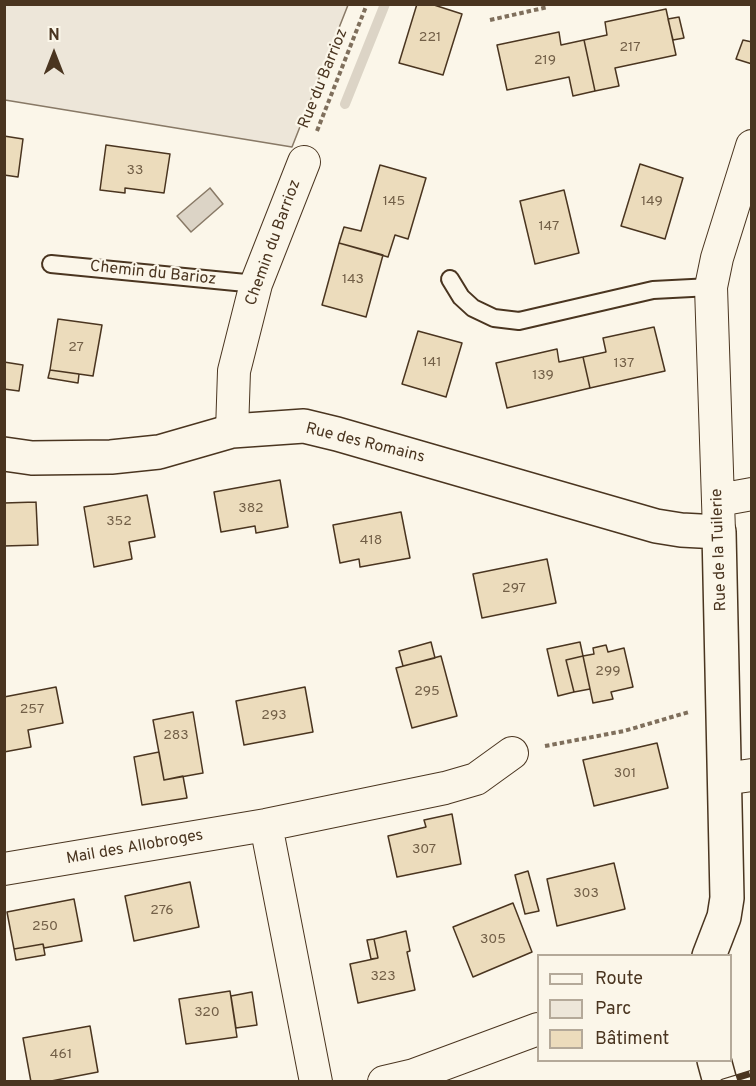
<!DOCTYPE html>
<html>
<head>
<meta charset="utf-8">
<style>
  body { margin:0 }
  #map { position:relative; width:756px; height:1086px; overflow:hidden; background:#fbf6e9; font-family:Overpass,sans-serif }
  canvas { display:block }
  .frame { position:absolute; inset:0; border:6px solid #4a3520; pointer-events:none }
  .legend { position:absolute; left:537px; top:954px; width:195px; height:108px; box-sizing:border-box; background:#fbf6e9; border:2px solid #b4a999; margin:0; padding:8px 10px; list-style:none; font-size:18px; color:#4a3520 }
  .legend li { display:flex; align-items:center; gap:12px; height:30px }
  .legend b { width:30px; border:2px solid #b4a999 }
  .north { position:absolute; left:24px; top:24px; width:60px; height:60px; -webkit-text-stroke:4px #fbf6e9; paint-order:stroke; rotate:0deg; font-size:16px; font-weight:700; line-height:24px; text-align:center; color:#4a3520 }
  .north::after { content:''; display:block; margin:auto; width:21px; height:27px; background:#4a3520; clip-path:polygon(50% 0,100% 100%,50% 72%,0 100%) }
</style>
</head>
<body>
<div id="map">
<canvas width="756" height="1086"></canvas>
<div class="frame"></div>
<ul class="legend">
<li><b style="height:8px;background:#fbf6e9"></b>Route</li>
<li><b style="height:16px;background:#ede6d9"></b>Parc</li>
<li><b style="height:16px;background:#ecdcbc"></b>Bâtiment</li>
</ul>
<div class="north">N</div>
</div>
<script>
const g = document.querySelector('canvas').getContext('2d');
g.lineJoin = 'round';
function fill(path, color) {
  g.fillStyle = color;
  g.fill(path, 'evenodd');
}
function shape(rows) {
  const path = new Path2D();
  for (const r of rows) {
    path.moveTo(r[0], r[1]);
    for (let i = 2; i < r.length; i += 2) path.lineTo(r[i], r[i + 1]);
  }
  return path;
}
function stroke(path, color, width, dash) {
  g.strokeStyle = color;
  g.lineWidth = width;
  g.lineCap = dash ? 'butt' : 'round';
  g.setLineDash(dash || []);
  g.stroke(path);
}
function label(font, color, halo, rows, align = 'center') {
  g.font = font + ' Overpass,sans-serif';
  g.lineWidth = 4.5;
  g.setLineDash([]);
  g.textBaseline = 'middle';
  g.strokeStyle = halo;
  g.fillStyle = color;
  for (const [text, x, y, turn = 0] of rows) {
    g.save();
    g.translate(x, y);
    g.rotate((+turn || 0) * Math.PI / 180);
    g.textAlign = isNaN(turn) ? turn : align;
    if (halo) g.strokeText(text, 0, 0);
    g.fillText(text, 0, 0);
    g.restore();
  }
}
const green = shape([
  [4,5,5,4,348,5,292,147,5,100,4,5]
]);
const water = shape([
  [210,188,223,204,191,232,177,216,210,188]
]);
const stream = shape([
  [345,104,385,4]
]);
const building = shape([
  [417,4,431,4,462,14,443,75,399,63,417,4],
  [666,9,676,55,615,68,619,86,595,91,584,40,607,35,605,22,666,9],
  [679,17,684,38,673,40,668,19,679,17],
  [559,32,561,45,584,40,595,91,573,96,569,77,507,90,497,45,559,32],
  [743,40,752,42,752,64,736,59,743,40],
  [4,136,23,139,18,177,4,175,4,136],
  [106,145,170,154,164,193,125,188,125,193,100,190,106,145],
  [640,164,683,178,665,239,621,226,640,164],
  [380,165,426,178,408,239,395,235,388,257,339,243,344,227,361,231,380,165],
  [564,190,579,253,535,264,520,201,564,190],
  [339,243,383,255,366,317,322,305,339,243],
  [58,319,102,325,93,376,50,370,58,319],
  [654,327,665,371,590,388,583,357,606,352,603,338,654,327],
  [418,331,462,343,446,397,402,384,418,331],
  [557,349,559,362,583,357,590,388,507,408,496,363,557,349],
  [4,362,23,365,19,391,4,389,4,362],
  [50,370,79,374,78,383,48,378,50,370],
  [280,480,288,527,256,533,255,526,221,532,214,492,280,480],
  [147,495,155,537,129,542,132,559,94,567,84,507,147,495],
  [36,502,38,545,4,546,4,503,36,502],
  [401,512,410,558,360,567,359,559,340,563,333,525,401,512],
  [547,559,556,603,482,618,473,574,547,559],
  [431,642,435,658,403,666,399,651,431,642],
  [580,642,583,656,566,660,574,692,558,696,547,649,580,642],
  [606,645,608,652,624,648,633,687,611,692,613,699,593,703,583,656,594,654,593,648,606,645],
  [441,656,457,716,412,728,396,668,441,656],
  [583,656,590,689,574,692,566,660,583,656],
  [56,687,63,723,28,730,31,747,4,752,4,697,56,687],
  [305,687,313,732,244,745,236,701,305,687],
  [193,712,203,773,164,780,153,720,193,712],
  [657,743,668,788,594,806,583,760,657,743],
  [159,752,164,780,183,776,187,798,142,805,134,757,159,752],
  [452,814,461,864,397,877,388,836,426,827,424,820,452,814],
  [614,863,625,909,557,926,547,879,614,863],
  [528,871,539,911,525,914,515,875,528,871],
  [190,882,199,927,134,941,125,896,190,882],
  [74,899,82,941,44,948,43,944,14,949,7,912,74,899],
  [513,903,532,952,473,977,453,927,513,903],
  [406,931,410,951,407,952,415,990,358,1003,350,964,378,958,374,939,406,931],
  [374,939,378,958,371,959,367,940,374,939],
  [43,944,45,955,16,960,14,949,43,944],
  [230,991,237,1037,186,1044,179,999,230,991],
  [252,992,257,1025,236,1028,231,996,252,992],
  [90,1026,98,1072,46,1082,31,1082,23,1038,90,1026]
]);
const path = shape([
  [490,20,548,7],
  [317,131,367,4],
  [545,746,624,731,689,712]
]);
const service = shape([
  [51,264,256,284],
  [450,279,461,297,473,308,494,318,519,321,653,290,711,287]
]);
const minor = shape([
  [232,431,234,371,256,284,304,162],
  [719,500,752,494],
  [719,532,711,287,717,258,752,146],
  [724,779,752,775],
  [266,825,316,1082],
  [4,869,266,825,445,788,476,779,512,753],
  [384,1082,414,1075,538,1029]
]);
const tertiary = shape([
  [4,454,32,458,111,457,159,452,232,431,304,426,337,434,656,526,681,530,719,532,727,898,724,917,709,956],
  [714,1060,720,1082]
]);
const rail = shape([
  [723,1082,752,1073]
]);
const numberNames = [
  ["221",430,38],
  ["217",630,48],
  ["219",545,61],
  ["33",135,171],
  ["145",394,202],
  ["149",652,202],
  ["147",549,227],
  ["143",353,280],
  ["27",76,348],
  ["141",432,363],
  ["137",624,364],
  ["139",543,376],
  ["382",251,509],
  ["352",119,522],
  ["418",371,541],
  ["297",514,589],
  ["299",608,672],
  ["295",427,692],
  ["257",32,710],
  ["293",274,716],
  ["283",176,736],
  ["301",625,774],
  ["307",424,850],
  ["303",586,894],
  ["276",162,911],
  ["250",45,927],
  ["305",493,940],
  ["323",383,977],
  ["320",207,1013],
  ["461",61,1055]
];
const streetNames = [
  ["Rue du Barrioz",324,79,-68],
  ["Chemin du Barrioz",274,243,-70],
  ["Chemin du Barioz",153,274,6],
  ["Rue des Romains",365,444,14],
  ["Rue de la Tuilerie",720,550,-92],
  ["Mail des Allobroges",135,848,-10]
];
fill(green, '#ede6d9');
stroke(green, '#887966', 1.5);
fill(water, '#dcd4c6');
stroke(water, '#887966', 1.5);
stroke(stream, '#dcd4c6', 10);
fill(building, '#ecdcbc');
stroke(building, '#4a3520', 1.5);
stroke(service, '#4a3520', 20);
stroke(minor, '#4a3520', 34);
stroke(tertiary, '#4a3520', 36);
stroke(path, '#7f6f5c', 4, [4.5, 3]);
stroke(service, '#fbf6e9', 16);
stroke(minor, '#fbf6e9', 32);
stroke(tertiary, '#fbf6e9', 33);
stroke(rail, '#4a3520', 7);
stroke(rail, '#fbf6e9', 4.5, [14]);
label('14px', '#725f47', null, numberNames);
label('16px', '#4a3520', '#fbf6e9', streetNames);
</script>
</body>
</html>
